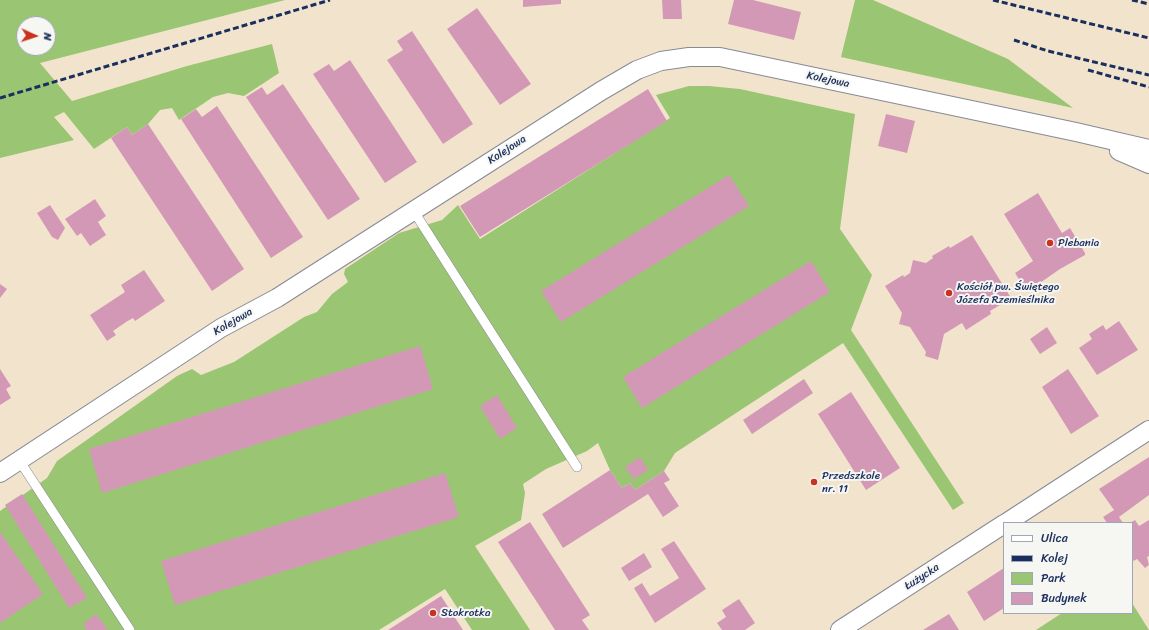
<!DOCTYPE html>
<html>
<head>
<meta charset="utf-8">
<style>
  body { margin:0 }
  #map { position:relative; width:1149px; height:630px; overflow:hidden; background:#f2e4cc; font-family:Sriracha,sans-serif }
  canvas { display:block }
  .legend { position:absolute; left:1003px; top:522px; width:130px; height:92px; box-sizing:border-box; background:#f6f6f2; border:1px solid #9ea6b7; margin:0; padding:5px 7px; list-style:none; font-size:12px; color:#1b2f5e }
  .legend li { display:flex; align-items:center; gap:8px; height:20px }
  .legend b { width:20px; border:1px solid #9ea6b7 }
  .north { position:absolute; left:16px; top:16px; width:40px; height:40px; box-sizing:border-box; background:#f6f6f2; border:1px solid #9ea6b7; border-radius:50%; rotate:93deg; font-size:11px; font-weight:700; line-height:16px; text-align:center; color:#1b2f5e }
  .north::after { content:''; display:block; margin:auto; width:14px; height:18px; background:#c8321e; clip-path:polygon(50% 0,100% 100%,50% 72%,0 100%) }
</style>
</head>
<body>
<div id="map">
<canvas width="1149" height="630"></canvas>
<ul class="legend">
<li><b style="height:5px;background:#fff"></b>Ulica</li>
<li><b style="height:5px;background:#1b2f5e"></b>Kolej</li>
<li><b style="height:11px;background:#9ac572"></b>Park</li>
<li><b style="height:11px;background:#d498b7"></b>Budynek</li>
</ul>
<div class="north">N</div>
</div>
<script>
const g = document.querySelector('canvas').getContext('2d');
g.lineJoin = 'round';
function fill(path, color) {
  g.fillStyle = color;
  g.fill(path, 'evenodd');
}
function shape(rows) {
  const path = new Path2D();
  for (const r of rows) {
    path.moveTo(r[0], r[1]);
    for (let i = 2; i < r.length; i += 2) path.lineTo(r[i], r[i + 1]);
  }
  return path;
}
function stroke(path, color, width, dash) {
  g.strokeStyle = color;
  g.lineWidth = width;
  g.lineCap = dash ? 'butt' : 'round';
  g.setLineDash(dash || []);
  g.stroke(path);
}
function label(font, color, halo, rows, align = 'center') {
  g.font = font + ' Sriracha,sans-serif';
  g.lineWidth = 4;
  g.setLineDash([]);
  g.textBaseline = 'middle';
  g.strokeStyle = halo;
  g.fillStyle = color;
  for (const [text, x, y, turn = 0] of rows) {
    g.save();
    g.translate(x, y);
    g.rotate((+turn || 0) * Math.PI / 180);
    g.textAlign = isNaN(turn) ? turn : align;
    if (halo) g.strokeText(text, 0, 0);
    g.fillText(text, 0, 0);
    g.restore();
  }
}
const green = shape([
  [0,0,285,0,40,63,72,101,187,66,272,44,279,73,244,96,228,93,213,97,179,120,172,108,160,110,148,124,132,135,127,127,94,149,64,112,54,117,74,140,0,158],
  [24,24,48,24,48,48,24,48],
  [855,0,873,0,1008,59,1073,108,841,57],
  [689,86,709,86,740,89,855,114,840,229,872,275,851,330,964,503,953,510,843,343,675,453,664,471,635,490,630,483,622,488,610,470,598,443,587,451,546,469,523,484,525,493,521,520,475,546,530,630,472,630,445,589,379,630,0,630,0,511,47,478,57,461,177,376,192,369,201,375,234,362,304,317,317,312,332,294,348,282,344,274,345,269,399,233,442,220,458,205,480,239,670,118,656,95],
  [1132,603,1149,630,1036,630,1062,613,1132,613]
]);
const building = shape([
  [523,0,561,0,561,4,523,7],
  [662,0,681,0,682,19,663,19],
  [734,0,753,0,801,12,794,40,728,24],
  [477,8,531,84,500,105,447,29],
  [412,31,473,124,443,144,387,60,403,50,397,41],
  [350,60,417,162,385,183,313,74,329,64,334,71],
  [283,84,360,199,328,220,246,97,262,87,267,95],
  [648,89,667,121,480,237,460,206],
  [217,106,303,237,271,258,181,119,196,109,202,117],
  [886,114,915,121,907,153,878,146],
  [148,124,244,269,212,291,111,138,127,127,132,135],
  [729,175,749,206,561,322,541,291],
  [1038,193,1062,233,1070,228,1085,253,1085,255,1060,269,1027,292,1015,273,1033,261,1004,214],
  [95,199,106,216,98,222,106,235,90,246,81,233,77,236,65,219],
  [50,205,65,228,58,240,52,237,37,213],
  [972,235,1011,298,1008,303,1005,302,990,311,991,314,966,330,962,323,944,334,938,360,925,356,926,352,910,327,899,324,902,313,885,286,903,275,904,277,910,273,913,260,926,263,933,258,932,256,949,246,950,248],
  [811,261,830,292,642,408,623,377],
  [144,270,165,301,135,321,133,318,126,322,113,331,116,335,107,341,90,315,125,292,121,285],
  [0,284,7,289,0,298],
  [1119,321,1138,350,1097,375,1079,348,1092,339,1089,334,1103,325,1106,330],
  [1047,327,1057,343,1040,354,1030,339],
  [420,346,433,389,102,493,89,449],
  [0,369,11,386,6,389,11,398,0,405],
  [1068,369,1099,416,1071,434,1042,387],
  [804,379,813,393,752,434,743,420],
  [851,392,900,468,866,490,818,414],
  [497,395,517,428,500,439,480,406],
  [640,457,648,470,634,479,625,467],
  [1149,457,1149,495,1119,517,1123,523,1107,523,1103,517,1114,510,1099,489],
  [610,470,622,488,630,483,635,490,664,471,670,480,664,483,679,506,663,517,648,494,563,548,542,514],
  [445,473,459,517,175,605,161,561],
  [22,494,87,598,69,608,5,505],
  [1135,520,1139,526,1149,520,1149,556,1147,557,1149,565,1145,568,1137,559,1134,561,1132,558,1132,523,1130,523],
  [530,522,590,615,582,620,589,630,555,630,498,542],
  [0,532,43,594,0,623],
  [674,541,706,589,655,623,634,588,642,583,650,596,679,578,661,549],
  [644,553,652,567,629,581,621,568],
  [1004,568,1004,608,984,621,967,592],
  [441,596,463,630,388,630],
  [739,599,755,623,745,630,722,630,717,623,726,617,722,610],
  [96,614,108,630,87,630,83,624],
  [949,614,959,630,923,630]
]);
const service = shape([
  [413,210,577,467],
  [19,460,130,630]
]);
const minor = shape([
  [1119,151,1149,164],
  [0,473,221,328,277,298,601,91,637,70,661,61,689,57,720,57,1076,132,1149,149],
  [1006,523,1149,430],
  [840,630,1004,524]
]);
const rail = shape([
  [993,0,1149,38],
  [1132,0,1149,4],
  [1014,40,1048,51,1149,75],
  [1088,70,1149,87],
  [0,98,330,0]
]);
const markers = [
  [1050,243,4,"#c8321e"],
  [949,293,4,"#c8321e"],
  [814,482,4,"#c8321e"],
  [433,613,4,"#c8321e"]
];
const streetNames = [
  ["Kolejowa",828,80,12],
  ["Kolejowa",507,150,-33],
  ["Kolejowa",233,322,-30],
  ["Łużycka",922,577,-33]
];
const poiNames = [
  ["Plebania",1058,243],
  ["Kościół pw. Świętego",957,287],
  ["Józefa Rzemieślnika",957,300],
  ["Przedszkole",822,476],
  ["nr. 11",822,489],
  ["Stokrotka",441,613]
];
fill(green, '#9ac572');
fill(building, '#d498b7');
stroke(service, '#868a95', 10);
stroke(minor, '#868a95', 20);
stroke(service, '#fff', 9);
stroke(minor, '#fff', 18);
stroke(rail, '#1b2f5e', 3, [6, 3]);
for (const [x, y, r, color] of markers) {
  const dot = new Path2D();
  dot.arc(x, y, r, 0, 2 * Math.PI);
  g.fillStyle = color;
  g.fill(dot);
  stroke(dot, '#f6f6f2', 1.5);
}
label('11px', '#1b2f5e', '#f6f6f2', streetNames);
label('11px', '#1b2f5e', '#f6f6f2', poiNames, 'left');
</script>
</body>
</html>
